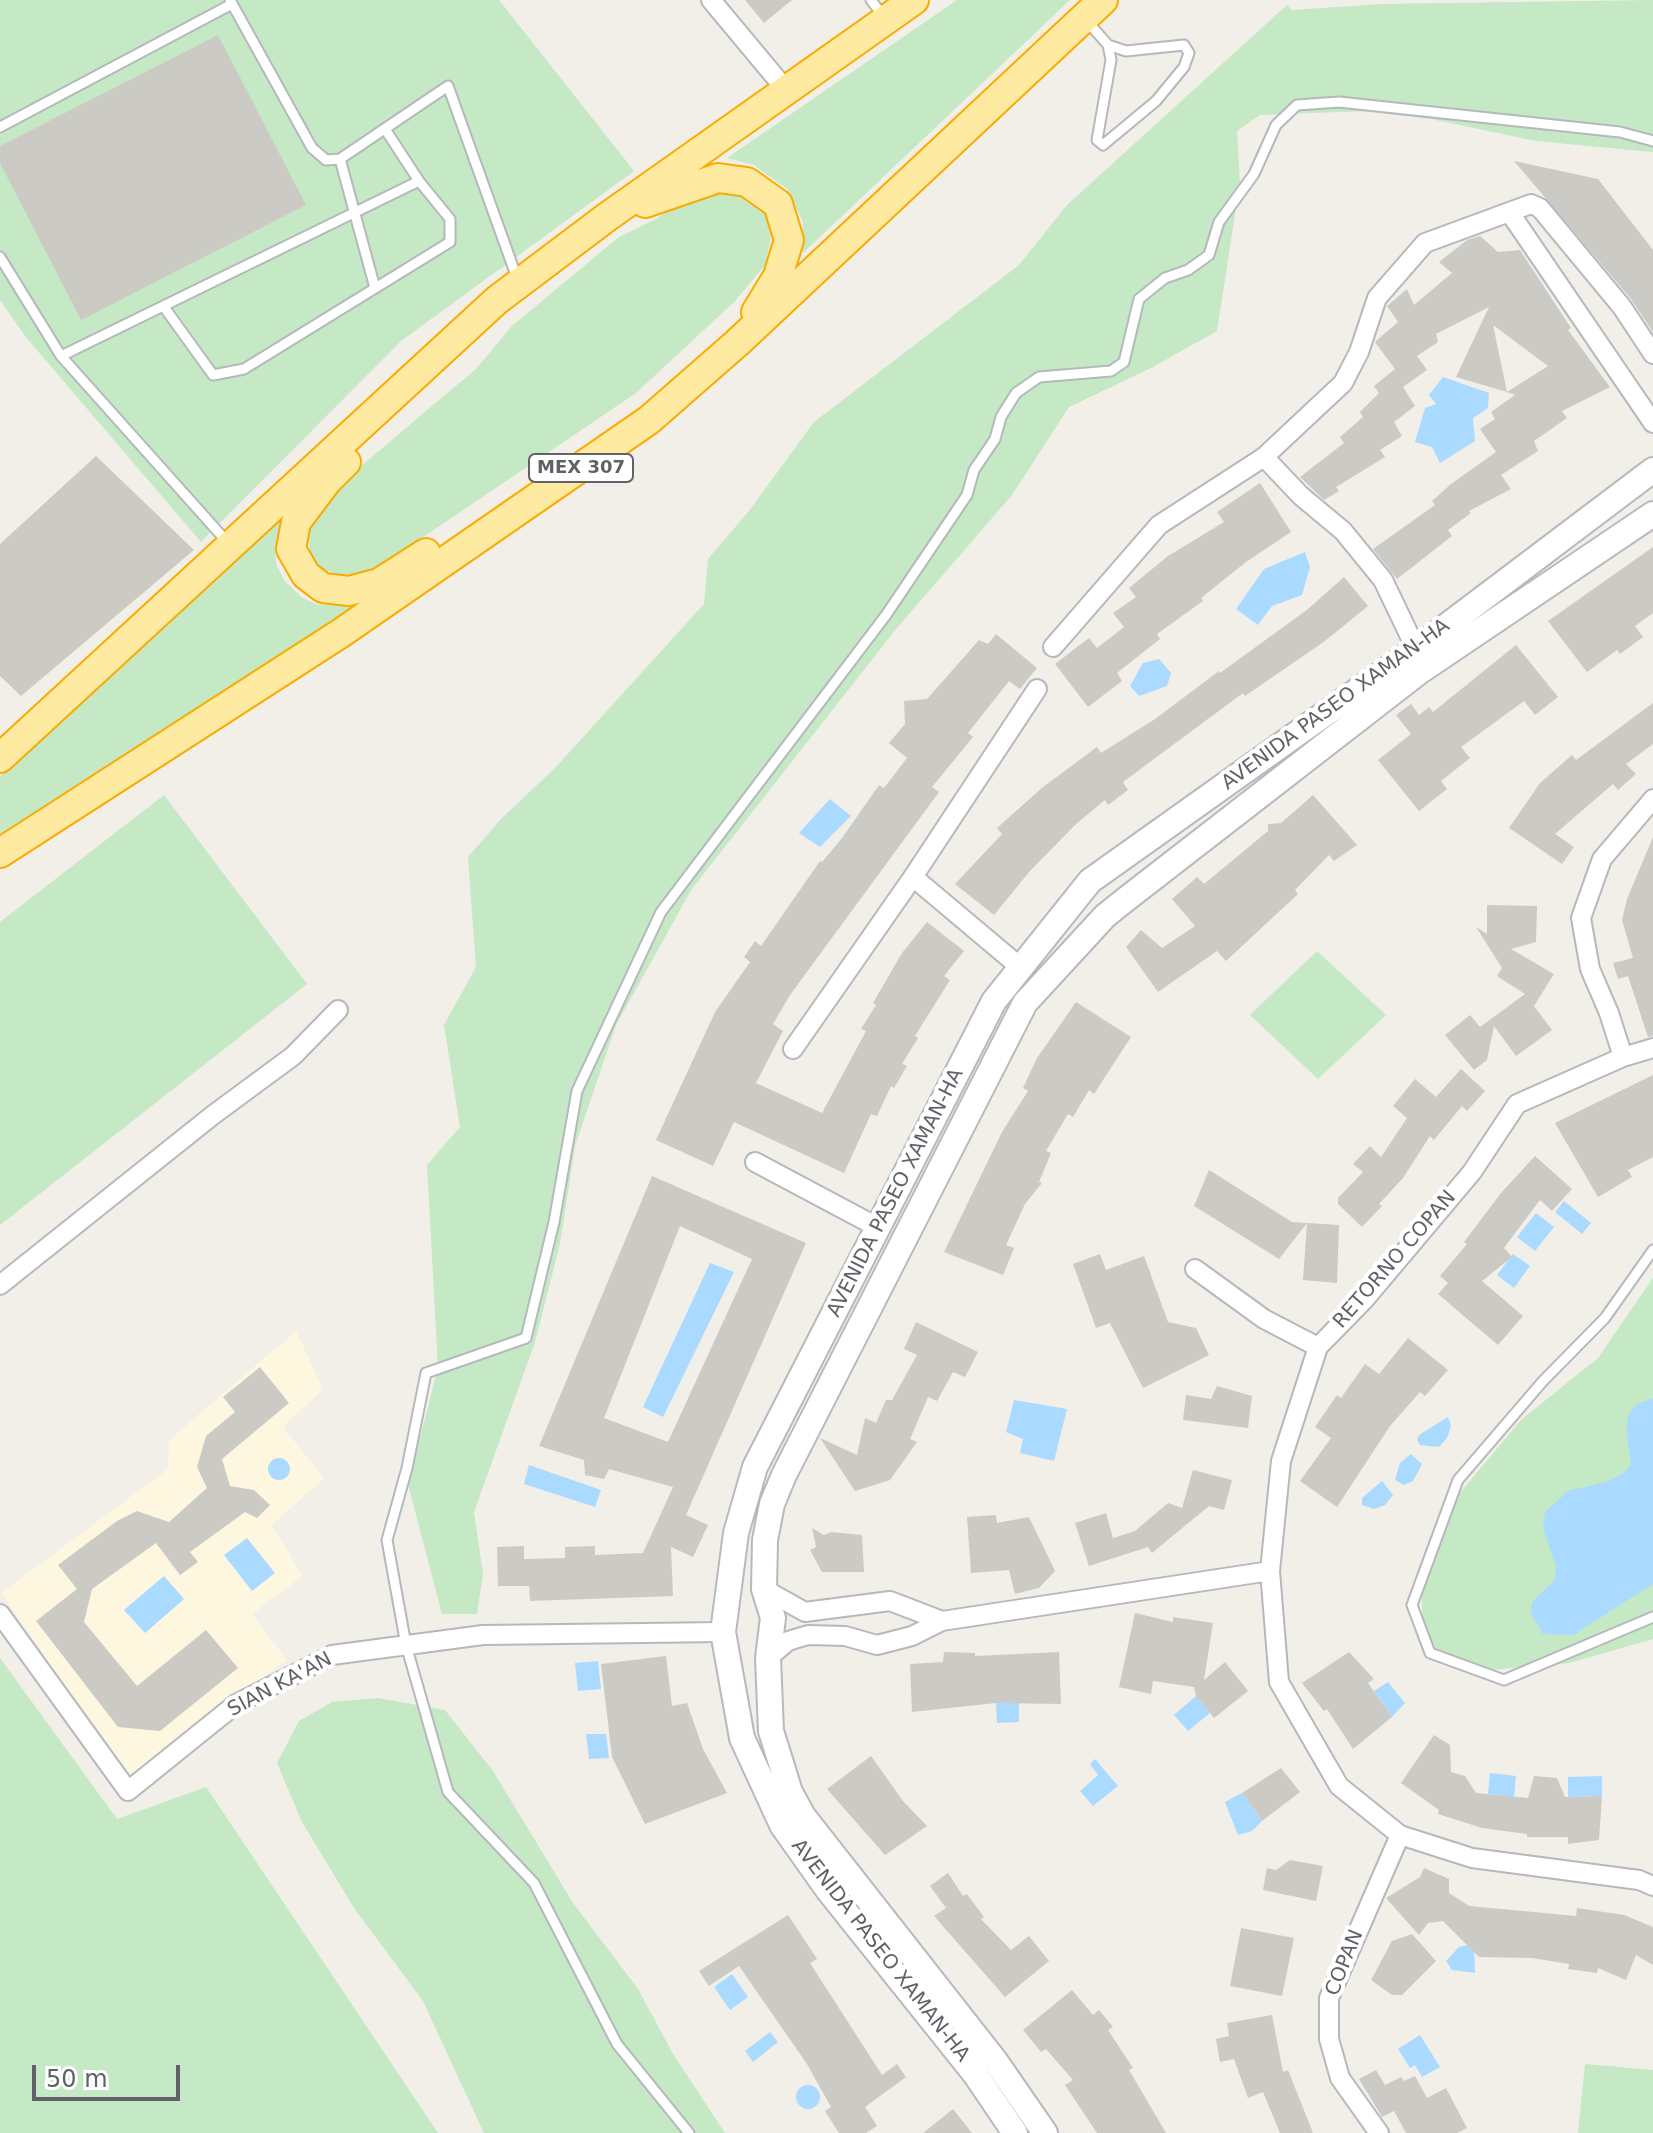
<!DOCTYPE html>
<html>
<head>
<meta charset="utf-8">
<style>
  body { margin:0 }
  #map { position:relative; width:1653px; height:2133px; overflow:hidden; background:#f1efe8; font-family:"DejaVu Sans",sans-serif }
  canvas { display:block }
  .scale { position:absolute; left:32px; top:2065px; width:148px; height:36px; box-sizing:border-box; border:4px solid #5f6368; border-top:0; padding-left:10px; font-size:24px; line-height:28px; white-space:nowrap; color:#5f6368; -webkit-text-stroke:6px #fff; paint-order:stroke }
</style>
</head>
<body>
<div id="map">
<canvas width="1653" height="2133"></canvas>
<div class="scale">50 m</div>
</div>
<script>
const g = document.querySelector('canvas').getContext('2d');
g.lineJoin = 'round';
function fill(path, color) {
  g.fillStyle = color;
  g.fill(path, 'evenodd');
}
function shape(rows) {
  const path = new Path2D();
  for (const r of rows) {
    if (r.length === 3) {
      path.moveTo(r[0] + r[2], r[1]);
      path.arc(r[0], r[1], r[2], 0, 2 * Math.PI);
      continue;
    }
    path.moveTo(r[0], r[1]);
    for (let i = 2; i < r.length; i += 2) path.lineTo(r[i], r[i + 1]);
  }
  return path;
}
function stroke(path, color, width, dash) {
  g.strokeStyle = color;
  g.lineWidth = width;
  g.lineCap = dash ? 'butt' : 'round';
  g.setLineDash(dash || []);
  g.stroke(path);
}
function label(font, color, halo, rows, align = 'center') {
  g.font = font + ' "DejaVu Sans",sans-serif';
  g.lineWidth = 8;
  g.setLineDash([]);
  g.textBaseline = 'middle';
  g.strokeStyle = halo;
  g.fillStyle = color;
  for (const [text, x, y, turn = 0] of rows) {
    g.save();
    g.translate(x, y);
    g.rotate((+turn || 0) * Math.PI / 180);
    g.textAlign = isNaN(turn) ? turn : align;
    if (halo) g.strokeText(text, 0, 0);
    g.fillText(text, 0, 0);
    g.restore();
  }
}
const commercial = shape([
  [296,1331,323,1389,283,1427,324,1478,272,1525,303,1576,252,1614,287,1660,128,1776,1,1593,168,1469,169,1440]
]);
const green = shape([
  [0,0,499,0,634,171,401,341,201,542,25,336,0,300],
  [957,0,1070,0,803,253,803,222,787,189,754,165,727,158],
  [1653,0,1653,152,1536,141,1431,119,1365,111,1260,115,1237,131,1240,182,1217,331,1153,367,1069,407,1012,495,896,629,691,890,616,1025,575,1146,560,1244,535,1342,474,1512,483,1574,477,1614,442,1614,408,1484,438,1368,427,1165,460,1127,444,1025,476,967,468,857,501,819,556,767,704,604,708,559,749,511,814,422,1019,265,1067,205,1287,5,1292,10,1381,4],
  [717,189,746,194,765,212,771,236,766,264,735,301,636,393,376,569,344,577,323,569,310,556,308,526,341,483,477,368,512,326,619,237,656,219,682,200],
  [284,512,275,548,276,564,284,580,301,597,318,605,361,601,0,837,0,776],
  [164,795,307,984,0,1225,0,922],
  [1317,951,1386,1015,1318,1079,1250,1015],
  [1653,1278,1653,1639,1569,1663,1469,1672,1423,1640,1421,1569,1453,1501,1521,1420,1598,1358],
  [0,1658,117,1819,206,1787,438,2133,0,2133],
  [378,1698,445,1710,493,1771,573,1903,638,1989,673,2054,725,2133,484,2133,423,2001,354,1908,302,1822,277,1763,299,1721,332,1702],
  [1585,2064,1653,2070,1653,2133,1578,2133]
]);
const water = shape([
  [1443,377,1489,393,1488,408,1473,418,1475,441,1440,463,1432,447,1415,442,1425,408,1436,404,1429,395],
  [1305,552,1310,567,1302,595,1272,606,1258,625,1236,609,1264,569],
  [1159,659,1171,673,1167,686,1139,696,1130,686,1143,663],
  [830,799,851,816,820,847,799,833],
  [1564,1201,1591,1223,1582,1234,1555,1212],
  [1536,1213,1554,1227,1535,1251,1517,1237],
  [1513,1254,1530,1266,1514,1288,1497,1275],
  [710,1263,734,1272,663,1417,643,1407],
  [1653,1399,1653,1584,1573,1635,1543,1634,1530,1612,1533,1601,1555,1580,1556,1567,1543,1528,1545,1512,1568,1491,1609,1481,1624,1473,1631,1464,1626,1428,1629,1414,1637,1404],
  [1014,1400,1067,1409,1054,1461,1020,1453,1023,1439,1006,1432],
  [1448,1417,1451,1426,1447,1438,1439,1447,1420,1445,1417,1440,1419,1435],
  [1411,1454,1422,1464,1413,1481,1404,1485,1395,1480,1400,1463],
  [279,1469,11],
  [529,1465,601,1490,595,1507,524,1484],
  [1382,1481,1393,1495,1385,1505,1374,1509,1362,1505,1362,1498],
  [247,1538,275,1573,252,1591,224,1555],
  [164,1576,184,1599,145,1633,124,1610],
  [598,1661,601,1689,578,1691,575,1663],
  [1388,1682,1405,1703,1392,1717,1374,1691],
  [1196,1696,1210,1713,1188,1731,1174,1715],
  [1019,1702,1019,1722,997,1723,996,1703],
  [586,1734,606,1734,609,1758,589,1759],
  [1095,1759,1118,1786,1093,1806,1080,1791,1098,1775,1090,1764],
  [1490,1773,1516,1776,1514,1797,1488,1794],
  [1602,1776,1602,1796,1568,1797,1568,1777],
  [1242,1793,1262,1821,1252,1831,1238,1835,1225,1802],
  [1474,1944,1475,1973,1452,1970,1446,1961,1459,1947],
  [732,1974,748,1997,730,2010,714,1987],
  [770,2032,778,2042,753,2062,745,2051],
  [1420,2035,1440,2067,1422,2077,1415,2065,1410,2068,1398,2049],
  [808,2097,12]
]);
const building = shape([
  [745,0,792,0,764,23],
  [218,35,306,205,81,320,0,163,0,146],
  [1514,161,1598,179,1653,250,1653,332,1631,299],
  [1480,236,1498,252,1520,250,1571,328,1568,330,1610,387,1562,411,1567,418,1534,441,1538,451,1501,475,1511,489,1469,511,1471,513,1448,530,1452,536,1397,579,1373,549,1435,505,1432,501,1451,484,1496,452,1480,429,1495,419,1491,412,1515,395,1507,392,1548,366,1493,325,1507,392,1456,377,1489,307,1436,334,1438,342,1417,356,1427,370,1403,387,1415,406,1394,422,1402,436,1380,450,1385,457,1336,487,1339,491,1324,500,1300,477,1344,443,1340,437,1363,417,1360,412,1379,393,1374,386,1395,369,1375,342,1398,322,1387,306,1407,289,1414,305,1452,273,1439,262,1467,240],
  [96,456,194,550,21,696,0,676,0,544],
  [1260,483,1291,532,1246,562,1201,598,1203,601,1157,634,1160,639,1117,673,1122,681,1088,707,1055,664,1089,638,1097,648,1124,627,1113,613,1136,597,1129,588,1168,556,1224,522,1217,512],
  [1653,547,1653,613,1635,626,1643,637,1620,654,1617,650,1587,672,1548,621],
  [1344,577,1368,606,1325,641,1245,696,1243,693,1123,782,1128,790,1108,805,1105,800,1076,824,1030,871,994,915,955,884,1002,834,997,828,1043,787,1097,747,1101,753,1155,719,1219,671,1220,673,1308,609],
  [996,634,1037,668,1020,689,1009,681,968,733,973,737,932,787,939,792,790,995,773,1024,783,1031,756,1083,822,1113,866,1031,861,1029,876,1005,873,1003,902,953,927,922,964,951,944,976,950,980,915,1036,918,1038,902,1064,907,1066,894,1088,891,1086,877,1116,871,1114,844,1173,734,1122,713,1166,656,1140,715,1012,750,962,744,957,755,941,761,946,820,861,822,862,842,838,879,785,884,788,907,758,889,743,905,724,904,701,927,699,979,640,988,644],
  [1516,645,1558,697,1535,715,1524,701,1461,747,1470,758,1441,781,1447,789,1419,811,1378,760,1411,734,1396,715,1411,704,1419,715,1429,707,1433,712],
  [1653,703,1653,744,1626,764,1636,774,1618,790,1613,784,1555,834,1574,847,1562,864,1509,828,1540,783,1572,755,1576,760],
  [1313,795,1357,845,1334,861,1329,855,1295,890,1298,894,1226,961,1217,951,1158,992,1126,947,1141,930,1162,948,1195,926,1172,899,1197,877,1204,884,1268,831,1268,824,1281,823],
  [1653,837,1653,1036,1648,1037,1628,976,1618,979,1613,963,1633,958,1622,920,1627,899],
  [1487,905,1537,906,1536,942,1511,949,1554,974,1534,1006,1552,1030,1516,1056,1494,1026,1487,1060,1474,1070,1445,1035,1470,1015,1480,1027,1525,994,1497,976,1502,968,1476,927,1487,934],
  [1076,1002,1131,1037,1094,1094,1089,1090,1073,1117,1068,1114,1046,1151,1051,1153,1039,1182,1042,1183,1025,1204,1006,1245,1014,1248,1003,1275,944,1252,1002,1132,1028,1091,1023,1088,1037,1058],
  [1461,1069,1485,1091,1467,1111,1462,1106,1434,1140,1430,1136,1403,1178,1379,1204,1382,1206,1362,1227,1338,1204,1338,1198,1363,1172,1353,1164,1370,1146,1381,1157,1407,1118,1393,1106,1415,1079,1436,1097],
  [1653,1075,1653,1157,1628,1170,1632,1177,1598,1197,1555,1123],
  [1535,1156,1572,1189,1552,1211,1540,1200,1504,1248,1512,1257,1482,1281,1523,1316,1498,1345,1438,1294,1448,1283,1440,1276,1467,1244,1464,1242,1501,1193],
  [1209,1170,1292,1222,1307,1223,1279,1259,1194,1206],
  [652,1176,806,1243,686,1515,708,1525,693,1557,671,1547,673,1596,530,1601,529,1586,498,1586,497,1547,524,1546,524,1559,565,1558,565,1547,595,1546,595,1555,643,1553,673,1487,609,1469,604,1479,585,1475,584,1460,539,1446],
  [680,1226,752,1259,668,1442,604,1418],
  [1307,1223,1339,1225,1337,1283,1303,1280],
  [1100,1254,1106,1270,1144,1256,1168,1322,1196,1328,1209,1355,1143,1388,1110,1323,1096,1328,1073,1264],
  [916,1322,978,1352,965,1377,953,1372,937,1401,928,1397,910,1439,917,1442,890,1480,855,1491,820,1438,857,1455,865,1418,876,1423,886,1400,892,1400,917,1355,904,1349],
  [1408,1338,1448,1370,1425,1396,1420,1392,1390,1426,1337,1507,1300,1481,1331,1438,1315,1427,1337,1395,1341,1398,1365,1364,1379,1374],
  [260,1367,289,1403,222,1459,230,1486,254,1490,270,1505,257,1518,245,1512,190,1552,198,1562,180,1575,156,1543,92,1589,84,1622,137,1686,206,1630,238,1668,160,1731,118,1727,36,1621,77,1589,58,1565,117,1521,137,1511,169,1522,207,1488,197,1467,206,1436,235,1412,223,1397],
  [1217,1386,1252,1396,1248,1428,1183,1420,1186,1395,1211,1399],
  [1193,1470,1232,1480,1224,1510,1209,1506,1152,1553,1148,1547,1089,1566,1075,1523,1106,1513,1113,1538,1135,1531,1168,1503,1182,1508],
  [996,1515,997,1523,1029,1517,1055,1571,1039,1588,1015,1594,1009,1570,971,1573,967,1517],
  [812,1528,824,1535,831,1532,862,1535,864,1572,822,1572,810,1550,816,1547],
  [1135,1613,1173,1622,1173,1617,1213,1623,1204,1680,1225,1662,1248,1691,1214,1718,1196,1696,1194,1687,1153,1681,1151,1694,1119,1687],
  [944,1652,975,1653,975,1656,1059,1652,1061,1704,996,1703,912,1712,910,1664,943,1662],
  [1349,1652,1374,1679,1368,1683,1392,1717,1353,1749,1327,1709,1324,1711,1302,1683],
  [666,1656,672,1706,687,1703,703,1749,727,1793,645,1824,612,1757,601,1664],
  [1434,1735,1450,1745,1451,1772,1465,1776,1476,1793,1528,1798,1534,1776,1557,1778,1565,1797,1602,1796,1599,1840,1568,1844,1568,1837,1527,1837,1527,1834,1482,1828,1438,1814,1439,1810,1401,1783],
  [871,1756,903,1801,927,1826,885,1855,827,1789],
  [1281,1768,1300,1792,1262,1821,1242,1793],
  [1290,1860,1323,1866,1316,1901,1263,1890,1267,1868,1276,1870],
  [1424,1868,1449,1879,1449,1893,1469,1906,1576,1916,1577,1908,1624,1915,1653,1927,1653,1965,1636,1955,1626,1980,1598,1968,1597,1973,1568,1969,1569,1964,1532,1958,1479,1957,1443,1921,1428,1923,1419,1935,1386,1898,1420,1877],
  [948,1873,963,1896,967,1894,984,1917,981,1919,1011,1950,1029,1936,1049,1961,1005,1997,934,1916,946,1908,930,1886],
  [788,1915,817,1959,810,1963,882,2075,897,2064,906,2077,865,2107,877,2126,866,2133,839,2133,825,2111,831,2107,807,2064,739,1966,709,1986,699,1971],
  [1241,1928,1294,1938,1282,1996,1230,1986],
  [1412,1934,1436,1961,1402,1995,1392,1995,1371,1980,1392,1941],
  [1072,1990,1093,2015,1099,2010,1113,2027,1108,2030,1133,2068,1129,2070,1166,2133,1097,2133,1065,2085,1073,2080,1046,2049,1041,2052,1023,2030],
  [1272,2015,1283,2072,1288,2070,1313,2133,1280,2133,1263,2092,1248,2098,1234,2059,1220,2062,1216,2039,1229,2036,1227,2023],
  [1376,2070,1385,2085,1401,2077,1404,2081,1415,2076,1427,2098,1446,2088,1467,2128,1457,2133,1406,2133,1394,2111,1382,2117,1359,2079],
  [953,2109,972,2133,923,2133]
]);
const service = shape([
  [230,0,312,148,326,160,340,159,448,86,517,278],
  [871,0,884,17],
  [1087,21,1108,45,1111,60,1097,140,1103,145,1156,101,1184,67,1189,53,1184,45,1126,51,1108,45],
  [0,127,232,4],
  [340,159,375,288],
  [0,257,61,356,229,544],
  [164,307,213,375,244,369,450,242,450,219,419,181],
  [61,356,419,181,385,129],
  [1653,1250,1605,1318,1543,1381,1458,1480,1412,1605,1430,1653,1504,1680,1653,1617],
  [689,2133,617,2044,534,1883,448,1792,406,1645,387,1540,407,1468,426,1373,526,1338,554,1222,577,1091,661,912,886,615,967,495,974,470,995,439,1001,417,1016,393,1039,377,1111,371,1124,362,1139,299,1165,278,1188,270,1209,255,1219,222,1254,174,1276,125,1297,105,1339,102,1620,132,1653,141]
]);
const minor = shape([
  [711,0,786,90],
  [1510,213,1653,423],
  [1264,457,1301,496,1343,531,1383,580,1416,649],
  [1053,647,1159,525,1264,457,1343,383,1359,352,1377,298,1425,243,1531,204,1540,208,1622,307,1653,354],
  [913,877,1020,967],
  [1653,1048,1623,1057,1517,1104,1472,1172,1365,1299,1318,1347,1281,1461,1270,1571,1279,1682,1339,1786,1400,1835,1472,1858,1639,1880,1653,1886],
  [793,1049,913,877,1037,689],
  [1623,1057,1609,1013,1590,969,1581,918,1602,859,1653,799],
  [755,1162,879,1228],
  [1195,1269,1264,1319,1318,1347],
  [0,1285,213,1115,293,1056,338,1010],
  [764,1589,805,1612,890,1601,942,1621],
  [0,1614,128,1791,236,1704,332,1655,483,1635,723,1632],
  [768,1658,788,1641,808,1635,845,1636,877,1645,912,1636,942,1621,1270,1571],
  [1379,2133,1340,2078,1329,2039,1329,1998,1400,1835]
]);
const secondary = shape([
  [1015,2133,975,2074,828,1890,782,1825,742,1738,723,1632,736,1533,755,1467,994,1001,1090,881,1416,649,1653,470],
  [1045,2133,996,2062,803,1816,790,1792,771,1731,768,1658,773,1618,764,1589,765,1540,772,1504,784,1475,1025,1003,1105,916,1125,900,1419,672,1653,514]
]);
const trunk = shape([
  [645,203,718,178,747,182,778,204,789,240,778,276,756,312],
  [346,462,327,481,296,522,291,549,306,575,323,588,349,591,379,583,426,553],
  [0,758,497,300,607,217,914,0],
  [0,853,341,633,649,420,737,343,1103,0]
]);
const shields = [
  [581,468,104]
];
const shieldNames = [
  ["MEX 307",581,468]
];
const streetNames = [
  ["AVENIDA PASEO XAMAN-HA",1336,705,-36],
  ["AVENIDA PASEO XAMAN-HA",896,1193,-63],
  ["RETORNO COPAN",1395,1260,-49],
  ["SIAN KA'AN",280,1685,-28],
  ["AVENIDA PASEO XAMAN-HA",880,1951,52],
  ["COPAN",1345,1963,-68]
];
fill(commercial, '#fef7e0');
fill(green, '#c5e8c5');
fill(water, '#aadaff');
fill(building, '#cccac5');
stroke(service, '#b5b8bc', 13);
stroke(minor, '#b5b8bc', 22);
stroke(secondary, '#b6babf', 28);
stroke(trunk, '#f9ab00', 32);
stroke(service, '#fff', 9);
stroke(minor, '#fff', 18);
stroke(secondary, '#fff', 24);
stroke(trunk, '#feeaa1', 28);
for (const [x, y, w] of shields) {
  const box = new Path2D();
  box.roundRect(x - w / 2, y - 14, w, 28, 6);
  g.fillStyle = '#fff';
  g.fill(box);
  stroke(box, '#5f6368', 2);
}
label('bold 18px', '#5f6368', null, shieldNames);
label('20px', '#5f6368', '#fff', streetNames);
</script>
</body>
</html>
